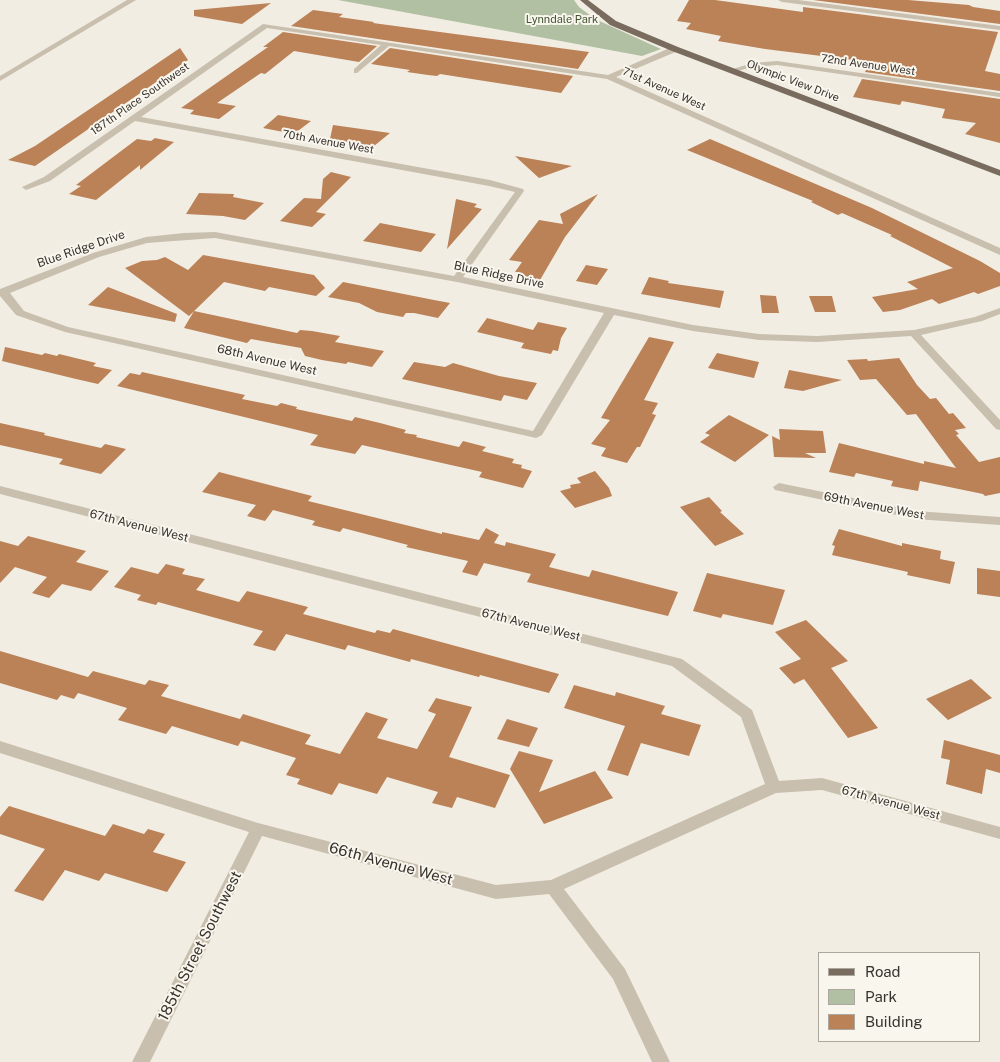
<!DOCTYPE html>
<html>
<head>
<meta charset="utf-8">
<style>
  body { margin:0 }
  #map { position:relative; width:1000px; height:1062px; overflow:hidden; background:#f1ede2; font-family:"Public Sans",sans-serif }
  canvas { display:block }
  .legend { position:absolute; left:818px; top:952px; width:162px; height:90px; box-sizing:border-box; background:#f9f6ee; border:1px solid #aca8a0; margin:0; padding:6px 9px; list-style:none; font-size:15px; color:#38322c }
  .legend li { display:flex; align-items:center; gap:10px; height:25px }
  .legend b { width:25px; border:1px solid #aca8a0 }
</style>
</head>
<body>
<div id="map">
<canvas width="1000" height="1062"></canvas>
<ul class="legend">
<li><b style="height:6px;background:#796c5f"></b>Road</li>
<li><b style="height:14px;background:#b1c0a3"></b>Park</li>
<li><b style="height:14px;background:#bb8157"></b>Building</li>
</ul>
</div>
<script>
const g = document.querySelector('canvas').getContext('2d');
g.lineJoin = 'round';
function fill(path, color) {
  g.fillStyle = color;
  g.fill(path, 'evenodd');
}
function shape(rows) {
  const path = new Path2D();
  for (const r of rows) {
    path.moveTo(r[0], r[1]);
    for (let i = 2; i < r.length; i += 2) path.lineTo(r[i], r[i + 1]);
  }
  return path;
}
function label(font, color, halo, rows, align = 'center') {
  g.font = font + ' "Public Sans",sans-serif';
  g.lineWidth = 4;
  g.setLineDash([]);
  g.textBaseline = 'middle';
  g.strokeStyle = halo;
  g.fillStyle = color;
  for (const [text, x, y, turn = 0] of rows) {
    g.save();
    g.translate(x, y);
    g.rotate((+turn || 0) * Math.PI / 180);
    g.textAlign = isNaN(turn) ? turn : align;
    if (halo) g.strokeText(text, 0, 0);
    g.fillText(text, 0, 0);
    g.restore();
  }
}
const green = shape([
  [338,0,574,0,579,7,595,19,661,49,642,56]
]);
const building = shape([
  [689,0,715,0,803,12,803,7,998,32,985,71,1000,74,1000,91,865,72,870,62,765,49,718,41,721,36,686,29,691,23,677,21],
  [813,0,908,0,969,5,973,7,1000,11,1000,24],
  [271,3,242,24,194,16,194,10],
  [313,10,343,14,339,17,374,22,373,23,589,52,578,69,291,26],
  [283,32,377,46,359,62,294,51,265,74,261,73,217,103,236,106,219,119,190,114,194,110,181,108,268,47,263,47],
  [180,48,188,60,35,166,8,160,35,146],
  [390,48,573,76,561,93,440,74,437,76,428,75,407,72,410,70,371,64],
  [862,79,1000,99,1000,143,965,134,976,123,942,118,945,109,902,101,900,105,853,97],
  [278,115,311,121,294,134,263,128],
  [333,125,390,133,374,146,330,139],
  [155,138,174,142,140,170,140,165,96,200,69,194,81,186,76,185,137,139,151,141],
  [710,139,872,208,980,261,1000,273,1000,286,978,294,974,292,939,304,932,299,900,310,883,312,872,297,918,289,907,282,953,268,890,236,892,235,842,213,838,215,811,202,813,201,687,150],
  [515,156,572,166,539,178],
  [331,172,351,177,316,212,326,214,312,227,280,221,304,198,321,199,323,179],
  [199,193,234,194,233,197,264,203,245,220,223,216,186,214],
  [598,194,565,237,540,280,516,275,518,272,515,272,522,262,509,260,539,220,563,224,560,214],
  [456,199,477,204,474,207,482,209,447,249],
  [380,223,436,234,421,252,363,241],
  [203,255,314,275,325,288,316,296,269,287,265,291,224,282,189,316,125,268,142,261,157,260,165,257,188,270],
  [586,265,608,269,597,285,576,281],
  [649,277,669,281,668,283,724,291,720,308,641,294],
  [343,282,434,300,450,303,438,318,414,313,406,313,403,317,377,312,359,303,328,297],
  [108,287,177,314,175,322,88,305],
  [760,295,776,296,779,313,762,313],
  [809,296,832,296,836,312,815,312],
  [194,311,297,333,300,330,312,331,340,336,335,342,384,351,372,367,348,362,346,364,322,360,305,356,301,348,251,339,247,343,184,328],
  [487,318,533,330,538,322,567,328,561,338,558,351,553,350,551,354,521,348,524,343,477,332],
  [649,337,674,342,644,400,658,403,652,414,656,415,640,447,637,447,627,463,601,456,606,448,591,444,610,420,601,418],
  [5,347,42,355,45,353,57,356,59,354,96,363,93,366,112,370,98,384,76,379,2,361],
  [717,353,759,362,754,378,708,368],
  [899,358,917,385,930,399,936,398,949,414,953,413,966,428,955,430,959,434,956,435,979,462,1000,457,1000,493,985,496,983,494,920,481,918,491,891,486,893,481,856,473,854,477,829,472,839,443,924,464,924,461,956,468,916,414,907,415,876,379,860,380,847,360,867,359,868,361],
  [414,362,445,367,453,363,499,376,537,383,527,400,504,395,501,401,402,379],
  [789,370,842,380,803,391,784,388],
  [142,372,245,395,242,399,277,406,281,403,297,407,296,409,352,421,355,417,380,423,406,430,404,433,417,435,416,437,459,447,463,441,486,447,482,451,514,459,512,463,522,465,521,468,532,471,523,488,479,477,482,472,362,445,355,454,310,445,318,435,117,386,130,373,140,375],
  [729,415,769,435,735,462,700,442,710,435,705,433],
  [0,423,45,433,44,435,101,448,105,444,126,449,101,474,59,464,63,459,0,445],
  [779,429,823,431,826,453,805,453,816,458,774,457,772,436,780,440],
  [595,471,609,488,612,496,575,508,560,491,571,488,570,485,581,483,577,478],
  [219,472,312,496,308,501,442,534,442,532,479,540,486,528,499,535,494,543,505,546,506,542,556,554,549,567,589,577,592,570,678,592,668,616,527,582,531,574,484,563,477,576,462,572,468,561,406,547,408,545,343,528,340,532,312,525,315,521,273,510,265,521,247,516,256,505,202,492],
  [709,497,722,511,720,512,744,534,715,546,680,507],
  [839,529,902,546,902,543,941,551,940,559,955,562,950,584,907,575,908,572,832,555,835,546,832,545],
  [28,536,86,551,76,562,109,571,91,591,62,584,49,598,32,593,47,577,15,567,0,583,0,541,18,546],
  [166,564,185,569,182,574,205,579,196,590,239,602,247,591,308,607,303,614,375,633,377,630,390,633,393,629,559,674,549,693,480,675,479,677,411,659,410,662,348,645,345,650,286,634,275,651,253,645,263,631,158,602,156,605,137,600,141,595,114,587,131,567,158,574],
  [977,568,1000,571,1000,597,977,594],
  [707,573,785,590,773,625,723,614,721,618,693,611],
  [806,620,848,661,831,668,878,728,848,738,804,679,794,684,779,668,801,659,775,632],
  [0,651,88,677,93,671,145,685,149,680,169,685,161,696,240,719,243,714,311,735,305,744,340,754,366,712,388,719,377,738,417,749,436,714,428,711,436,698,472,707,449,757,510,775,495,808,457,797,452,808,432,803,438,792,387,777,377,794,339,783,332,795,297,784,300,779,286,775,296,758,241,741,238,746,172,726,166,734,118,720,127,708,78,693,74,699,61,695,57,700,0,683],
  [971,679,992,698,948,720,926,699],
  [574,685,615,696,616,692,665,706,661,714,701,725,689,756,641,743,628,776,607,770,625,726,564,708],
  [507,719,538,728,529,747,497,739],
  [944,740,1000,755,1000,773,986,769,982,794,946,784,950,760,941,758],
  [519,751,553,760,539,792,595,771,613,798,544,824,510,769],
  [9,806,105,836,113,824,144,834,148,829,165,834,153,852,186,862,167,892,105,873,99,881,65,870,43,901,14,891,45,849,0,834,0,817]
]);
const minor = shape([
  [127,0,136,0,0,81,0,76,127,0],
  [778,0,798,0,1000,26,1000,30,782,2,778,0],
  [263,24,608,75,672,47,678,47,678,51,616,77,1000,248,1000,255,607,79,389,46,357,73,354,73,354,69,381,45,267,28,141,117,490,180,523,189,524,191,463,277,693,325,759,334,817,336,914,330,975,317,1000,308,1000,314,982,321,921,335,1000,420,1000,430,996,429,911,336,817,342,759,340,693,331,614,315,542,435,536,438,65,332,16,315,0,296,0,289,93,253,146,237,184,233,215,232,454,276,515,192,489,186,135,121,50,181,26,190,22,187,44,177,263,24],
  [215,238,457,282,604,313,533,431,68,327,24,311,10,293,99,257,147,243,215,238],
  [777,61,1000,93,1000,97,777,65,752,67,734,72,730,70,752,63,777,61],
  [779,483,916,511,1000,517,1000,525,916,519,775,490,773,487,779,483],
  [0,486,682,659,752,710,779,781,822,778,1000,827,1000,839,822,790,776,793,564,889,625,969,670,1062,652,1062,613,979,549,894,496,899,262,836,150,1062,132,1062,249,832,0,753,0,741,258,823,496,885,551,880,765,784,741,717,672,666,0,494,0,486]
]);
const major = shape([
  [580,0,588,0,616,21,678,47,1000,170,1000,176,672,51,610,25,580,0]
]);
const farParknames = [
  ["Lynndale Park",562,20]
];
const farStreetnames = [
  ["72nd Avenue West",868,65,8],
  ["Olympic View Drive",793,81,21],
  ["71st Avenue West",664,89,24],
  ["187th Place Southwest",140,99,-35],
  ["70th Avenue West",328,142,10]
];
const streetNames = [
  ["Blue Ridge Drive",81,249,-19],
  ["Blue Ridge Drive",499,275,12],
  ["68th Avenue West",267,360,13],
  ["69th Avenue West",874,506,11],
  ["67th Avenue West",139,526,14],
  ["67th Avenue West",531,625,14],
  ["67th Avenue West",891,803,15]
];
const nearStreetnames = [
  ["66th Avenue West",391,864,15],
  ["185th Street Southwest",200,946,-63]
];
fill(green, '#b1c0a3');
fill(building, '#bb8157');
fill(minor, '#c9bfae');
fill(major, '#796c5f');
label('11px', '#425432', '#f9f6ee', farParknames);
label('11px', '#38322c', '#f9f6ee', farStreetnames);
label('12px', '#38322c', '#f9f6ee', streetNames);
label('15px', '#38322c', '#f9f6ee', nearStreetnames);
</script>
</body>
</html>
